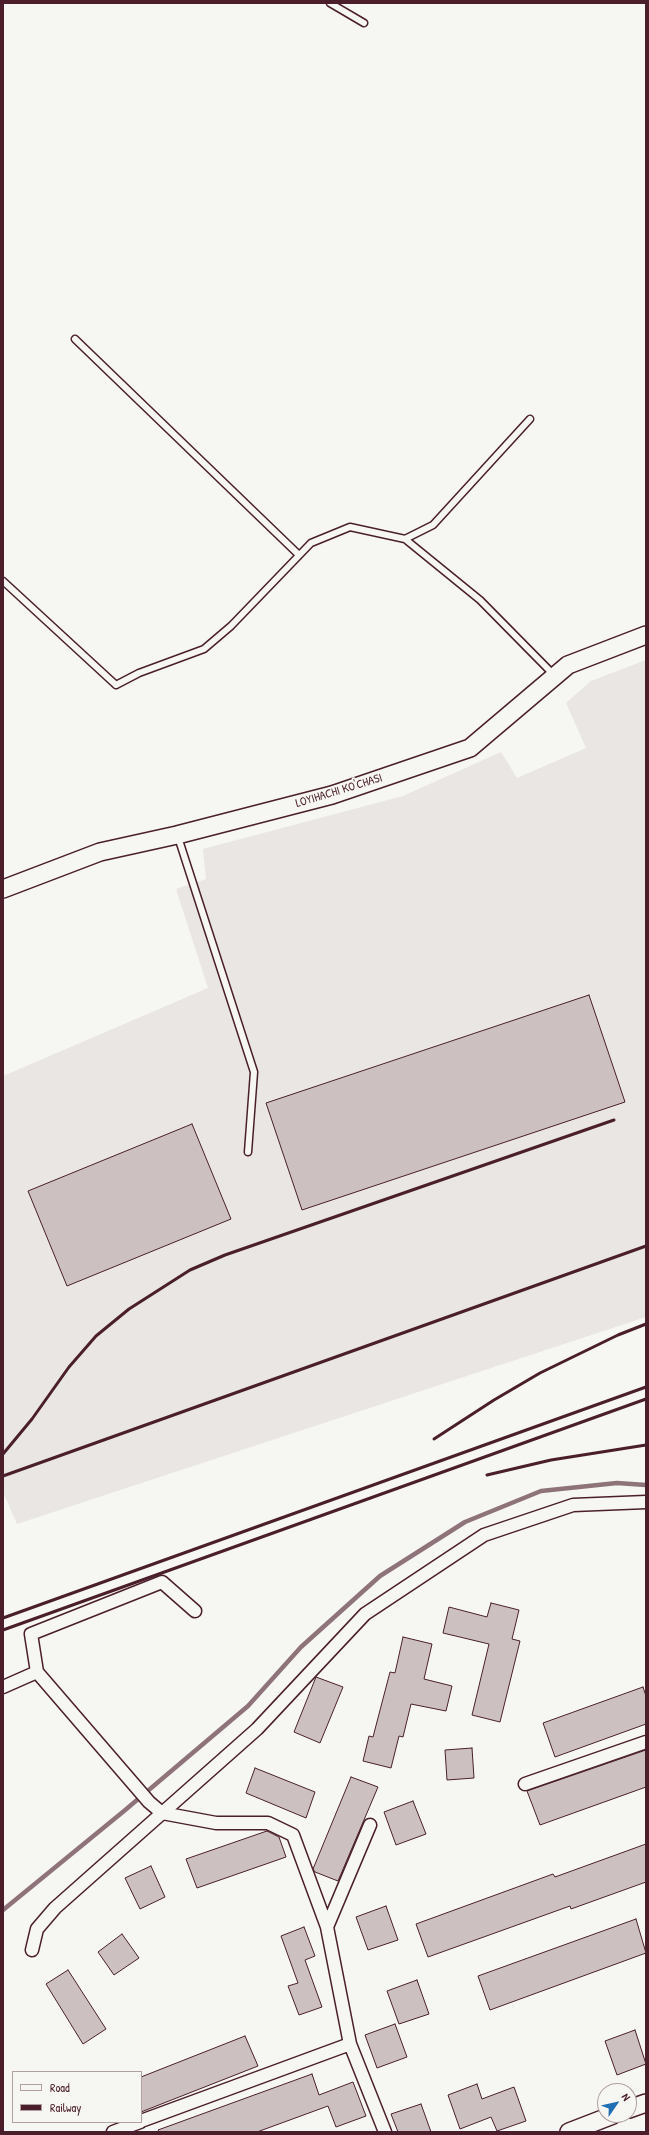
<!DOCTYPE html>
<html>
<head>
<meta charset="utf-8">
<style>
  body { margin:0 }
  #map { position:relative; width:649px; height:2135px; overflow:hidden; background:#f6f6f2; font-family:"Patrick Hand",sans-serif }
  canvas { display:block }
  .frame { position:absolute; inset:0; border:4px solid #4a1f2b; pointer-events:none }
  .legend { position:absolute; left:12px; top:2071px; width:130px; height:52px; box-sizing:border-box; background:#f6f6f2; border:1px solid #b1a0a2; margin:0; padding:5px 7px; list-style:none; font-size:12px; color:#4a1f2b }
  .legend li { display:flex; align-items:center; gap:8px; height:20px }
  .legend b { width:20px; border:1px solid #b1a0a2 }
  .north { position:absolute; left:597px; top:2083px; width:40px; height:40px; box-sizing:border-box; background:#f6f6f2; border:1px solid #b1a0a2; border-radius:50%; rotate:56deg; font-size:11px; font-weight:700; line-height:16px; text-align:center; color:#4a1f2b }
  .north::after { content:''; display:block; margin:auto; width:14px; height:18px; background:#1f6fb2; clip-path:polygon(50% 0,100% 100%,50% 72%,0 100%) }
</style>
</head>
<body>
<div id="map">
<canvas width="649" height="2135"></canvas>
<div class="frame"></div>
<ul class="legend">
<li><b style="height:5px;background:#f6f6f2"></b>Road</li>
<li><b style="height:5px;background:#4a1f2b"></b>Railway</li>
</ul>
<div class="north">N</div>
</div>
<script>
const g = document.querySelector('canvas').getContext('2d');
g.lineJoin = 'round';
function fill(path, color) {
  g.fillStyle = color;
  g.fill(path, 'evenodd');
}
function shape(rows) {
  const path = new Path2D();
  for (const r of rows) {
    path.moveTo(r[0], r[1]);
    for (let i = 2; i < r.length; i += 2) path.lineTo(r[i], r[i + 1]);
  }
  return path;
}
function stroke(path, color, width, dash) {
  g.strokeStyle = color;
  g.lineWidth = width;
  g.lineCap = dash ? 'butt' : 'round';
  g.setLineDash(dash || []);
  g.stroke(path);
}
function label(font, color, halo, rows, align = 'center') {
  g.font = font + ' "Patrick Hand",sans-serif';
  g.lineWidth = 3.5;
  g.setLineDash([]);
  g.textBaseline = 'middle';
  g.strokeStyle = halo;
  g.fillStyle = color;
  for (const [text, x, y, turn = 0] of rows) {
    g.save();
    g.translate(x, y);
    g.rotate((+turn || 0) * Math.PI / 180);
    g.textAlign = isNaN(turn) ? turn : align;
    if (halo) g.strokeText(text, 0, 0);
    g.fillText(text, 0, 0);
    g.restore();
  }
}
const built = shape([
  [646,660,646,1317,17,1524,3,1492,3,1076,208,988,176,889,206,879,203,849,403,796,501,752,517,778,586,748,566,703,591,681]
]);
const stream = shape([
  [3,1910,124,1811,248,1706,301,1647,380,1576,465,1522,541,1491,617,1483,646,1485]
]);
const building = shape([
  [589,995,625,1102,302,1210,266,1103,589,995],
  [192,1124,231,1219,67,1286,28,1191,192,1124],
  [491,1603,519,1610,512,1639,520,1641,500,1722,472,1715,489,1644,443,1633,449,1607,487,1617,491,1603],
  [403,1637,432,1644,424,1679,452,1686,446,1711,411,1704,403,1737,399,1736,391,1768,363,1761,369,1736,373,1737,390,1672,395,1673,403,1637],
  [316,1677,343,1687,320,1743,294,1732,316,1677],
  [643,1687,646,1696,646,1724,555,1757,543,1723,643,1687],
  [472,1748,474,1778,447,1780,445,1750,472,1748],
  [646,1750,646,1787,540,1825,527,1791,646,1750],
  [255,1768,315,1792,306,1818,246,1793,255,1768],
  [351,1777,378,1787,338,1881,315,1872,313,1869,351,1777],
  [413,1801,426,1834,396,1845,384,1812,413,1801],
  [267,1831,279,1837,286,1857,197,1888,186,1859,267,1831],
  [646,1844,646,1882,571,1909,570,1906,428,1957,416,1924,553,1874,555,1877,646,1844],
  [151,1866,165,1897,140,1909,125,1878,151,1866],
  [386,1906,398,1940,368,1950,356,1917,386,1906],
  [636,1919,646,1953,490,2010,478,1976,636,1919],
  [304,1927,315,1956,305,1960,322,2007,299,2015,288,1986,298,1983,281,1936,304,1927],
  [122,1934,139,1958,114,1975,98,1952,122,1934],
  [68,1970,106,2029,83,2044,46,1984,68,1970],
  [417,1980,429,2014,399,2024,387,1991,417,1980],
  [395,2024,407,2057,377,2068,365,2035,395,2024],
  [635,2030,646,2064,617,2075,605,2041,635,2030],
  [245,2036,258,2066,141,2112,141,2077,245,2036],
  [312,2074,319,2095,353,2082,366,2116,336,2127,328,2106,257,2132,159,2132,158,2130,312,2074],
  [477,2084,482,2099,514,2087,526,2121,497,2131,491,2117,460,2129,448,2095,477,2084],
  [421,2104,431,2132,398,2132,391,2114,421,2104]
]);
const lane = shape([
  [330,3,364,23],
  [75,339,299,555],
  [405,539,433,525,530,419],
  [3,581,116,685,139,673,204,649,231,626,311,543,350,527,405,539,480,600,554,675],
  [178,837,254,1072,248,1152]
]);
const street = shape([
  [37,1672,149,1802,162,1813,216,1823,268,1823,293,1835,327,1927,350,2044,385,2132],
  [3,1687,37,1672,31,1634,162,1582,195,1611],
  [525,1784,646,1742],
  [327,1927,370,1825],
  [32,1950,37,1929,55,1908,257,1729,365,1614,484,1535,573,1505,646,1502],
  [141,2121,350,2044],
  [113,2132,140,2122]
]);
const secondary = shape([
  [3,889,100,852,177,835,332,795,470,748,568,665,646,635],
  [629,2109,646,2103],
  [569,2132,613,2115]
]);
const rail = shape([
  [434,1439,494,1400,540,1373,618,1335,646,1324],
  [3,1454,32,1419,69,1367,96,1336,129,1309,190,1270,225,1255,614,1120],
  [487,1475,551,1460,646,1445],
  [3,1476,646,1246],
  [3,1618,646,1387],
  [3,1630,646,1399]
]);
const streetNames = [
  ["LOYIHACHI KO'CHASI",339,791,-17]
];
fill(built, '#e9e6e3');
stroke(stream, '#8e747a', 4.5);
fill(building, '#ccc1c0');
stroke(building, '#4a1f2b', 1);
stroke(lane, '#4a1f2b', 9);
stroke(street, '#4a1f2b', 15);
stroke(secondary, '#4a1f2b', 20);
stroke(lane, '#f6f6f2', 6);
stroke(street, '#f6f6f2', 12);
stroke(secondary, '#f6f6f2', 17);
stroke(rail, '#4a1f2b', 3);
label('12px', '#4a1f2b', '#f6f6f2', streetNames);
</script>
</body>
</html>
